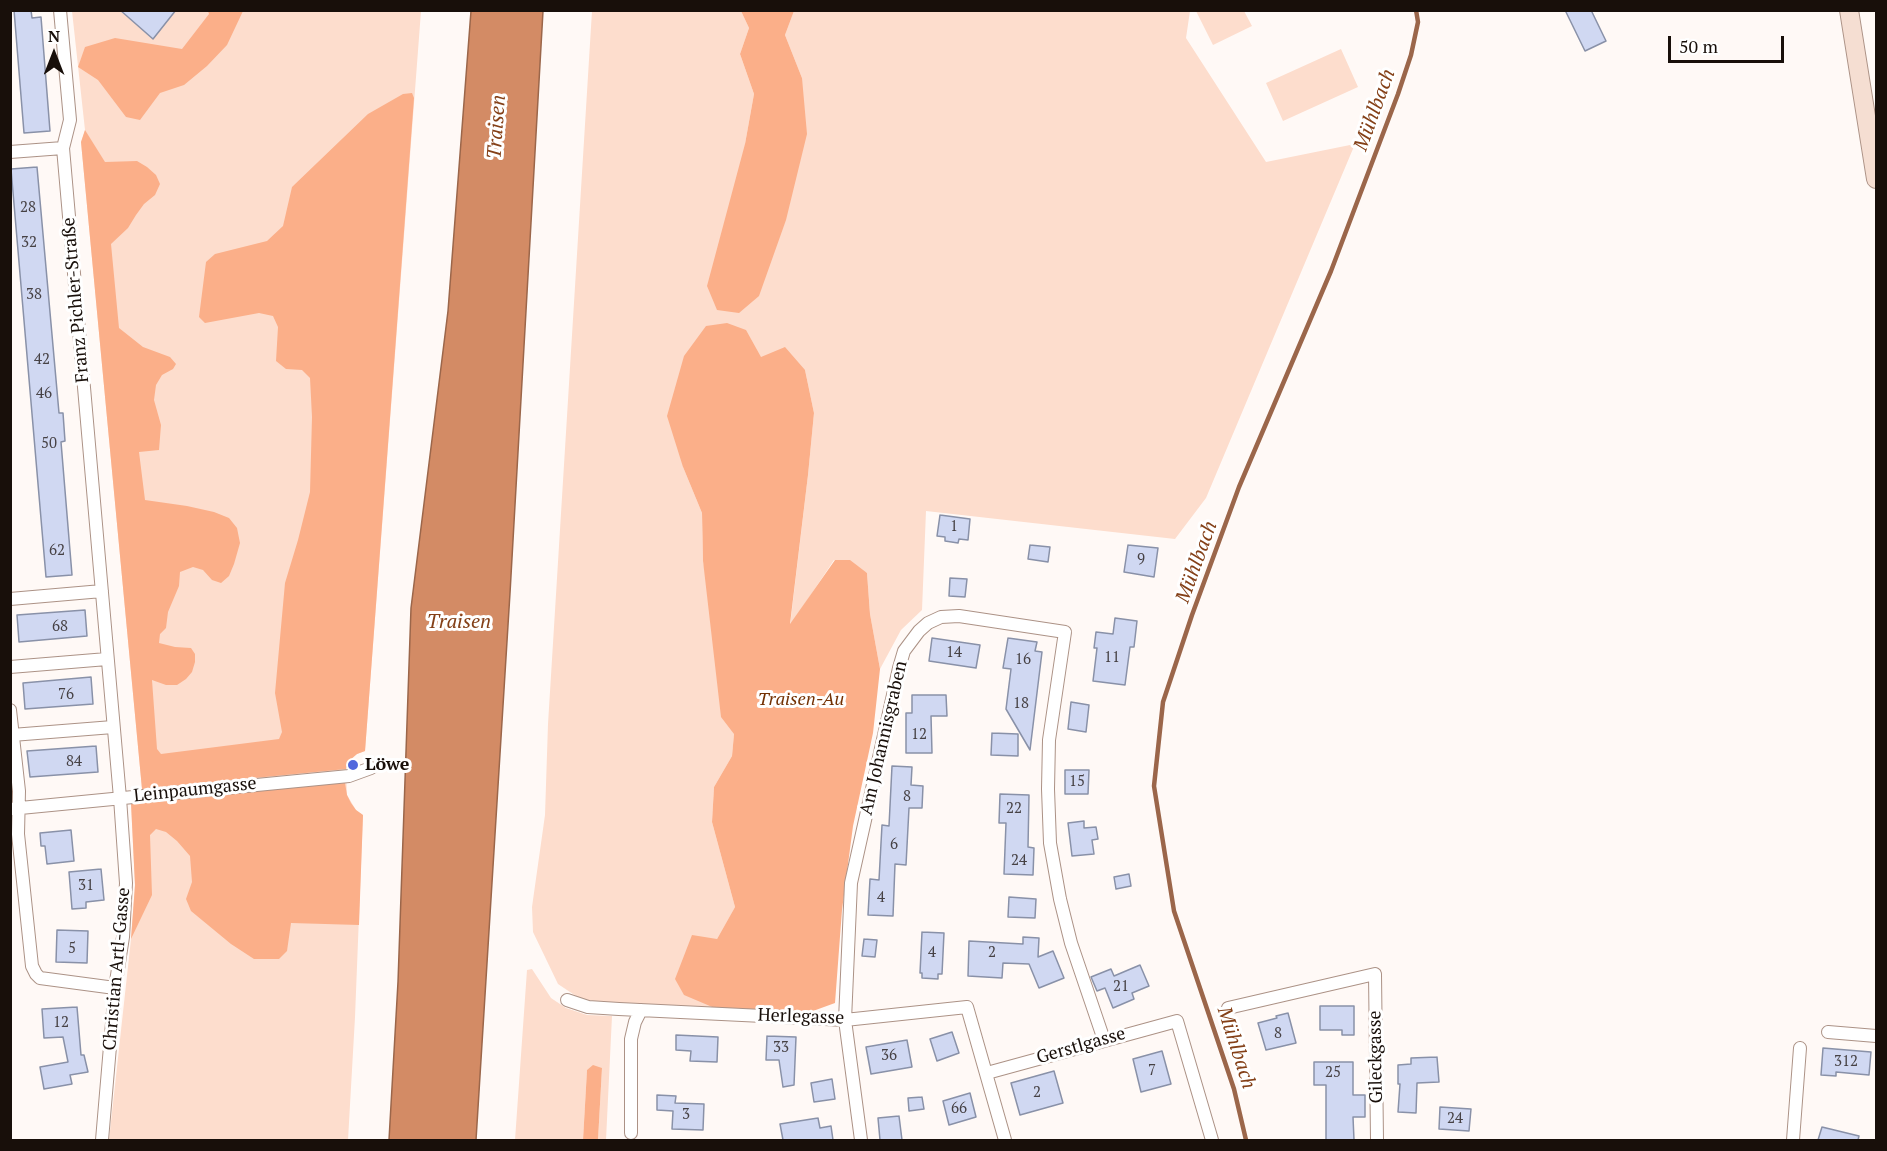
<!DOCTYPE html>
<html>
<head>
<meta charset="utf-8">
<style>
  body { margin:0 }
  #map { position:relative; width:1887px; height:1151px; overflow:hidden; background:#fff9f6; font-family:"PT Serif",serif }
  canvas { display:block }
  .frame { position:absolute; inset:0; border:12px solid #180f0a; pointer-events:none }
  .north { position:absolute; left:24px; top:24px; width:60px; height:60px; -webkit-text-stroke:4px #fff; paint-order:stroke; rotate:0deg; font-size:16px; font-weight:700; line-height:24px; text-align:center; color:#180f0a }
  .north::after { content:''; display:block; margin:auto; width:21px; height:27px; background:#180f0a; clip-path:polygon(50% 0,100% 100%,50% 72%,0 100%) }
  .scale { position:absolute; left:1668px; top:36px; width:116px; height:27px; box-sizing:border-box; border:3px solid #180f0a; border-top:0; padding-left:8px; font-size:18px; line-height:21px; white-space:nowrap; color:#180f0a; -webkit-text-stroke:4px #fff; paint-order:stroke }
</style>
</head>
<body>
<div id="map">
<canvas width="1887" height="1151"></canvas>
<div class="frame"></div>
<div class="north">N</div>
<div class="scale">50 m</div>
</div>
<script>
const g = document.querySelector('canvas').getContext('2d');
g.lineJoin = 'round';
function fill(path, color) {
  g.fillStyle = color;
  g.fill(path, 'evenodd');
}
function shape(rows) {
  const path = new Path2D();
  for (const r of rows) {
    path.moveTo(r[0], r[1]);
    for (let i = 2; i < r.length; i += 2) path.lineTo(r[i], r[i + 1]);
  }
  return path;
}
function stroke(path, color, width, dash) {
  g.strokeStyle = color;
  g.lineWidth = width;
  g.lineCap = dash ? 'butt' : 'round';
  g.setLineDash(dash || []);
  g.stroke(path);
}
function label(font, color, halo, rows, align = 'center') {
  g.font = font + ' "PT Serif",serif';
  g.lineWidth = 6;
  g.setLineDash([]);
  g.textBaseline = 'middle';
  g.strokeStyle = halo;
  g.fillStyle = color;
  for (const [text, x, y, turn = 0] of rows) {
    g.save();
    g.translate(x, y);
    g.rotate((+turn || 0) * Math.PI / 180);
    g.textAlign = isNaN(turn) ? turn : align;
    if (halo) g.strokeText(text, 0, 0);
    g.fillText(text, 0, 0);
    g.restore();
  }
}
const green = shape([
  [72,11,120,11,139,26,153,11,421,11,365,751,357,754,350,760,346,769,347,795,356,810,363,815,355,1017,348,1140,109,1140,131,939,135,885,131,803,142,789,81,142,85,130],
  [592,11,741,11,749,28,740,54,754,94,745,144,802,78,785,35,794,11,1190,11,1186,38,1266,162,1355,144,1206,498,1175,539,926,511,922,610,901,630,880,669,870,614,867,573,834,560,790,626,808,475,814,413,805,370,683,467,702,513,703,561,734,734,732,756,714,787,712,822,735,907,717,939,717,1009,613,1005,579,998,558,984,533,932,532,907,545,815,548,724],
  [1196,11,1244,11,1252,26,1213,45],
  [1341,49,1358,87,1283,121,1266,83],
  [532,969,551,998,566,1008,587,1015,612,1016,606,1140,598,1140,602,1068,587,1070,583,1140,515,1140,527,970]
]);
const forest = shape([
  [208,11,243,11,227,45,207,66,184,85,160,93,140,120,126,117,98,80,78,67,85,47,115,38,182,49,209,14],
  [741,11,794,11,785,35,802,78,807,134,786,220,759,296,739,313,717,310,707,286,745,144,754,94,740,54,749,28],
  [412,93,414,98,365,751,357,754,350,760,346,769,142,789,81,142,85,130,105,162,137,161,147,167,156,175,160,184,155,195,144,204,136,215,128,228,111,244,119,328,143,347,170,357,176,364,173,369,162,375,156,385,154,400,161,425,159,450,139,452,145,500,187,506,214,512,229,518,237,528,240,543,234,564,229,576,221,583,212,580,203,570,193,567,180,572,179,586,168,612,166,628,160,634,159,643,175,647,191,648,195,654,195,662,192,672,186,679,177,685,166,685,152,680,157,749,161,754,279,739,282,732,275,693,285,583,298,540,310,492,312,417,310,378,302,370,286,369,276,361,278,327,273,316,259,313,205,323,199,317,206,262,215,254,267,241,283,226,292,187,368,114,403,94],
  [727,323,746,330,761,357,785,347,805,370,814,413,808,475,790,624,835,560,850,560,867,573,870,614,880,669,873,733,853,826,842,910,835,1003,813,1011,717,1009,684,995,675,979,692,935,717,939,735,907,712,822,714,787,732,756,734,734,721,717,703,561,702,513,683,467,667,416,684,356,706,326],
  [345,783,347,795,351,803,356,810,363,815,359,925,291,923,287,951,279,959,254,959,231,944,191,911,186,899,192,882,190,856,177,841,166,832,156,829,150,835,152,895,131,939,135,885,131,803,229,792],
  [593,1065,602,1068,598,1140,583,1140,587,1070]
]);
const water = shape([
  [471,11,543,11,510,593,476,1140,389,1140,398,982,411,608,448,311,471,11]
]);
const stream = shape([
  [1246,1140,1234,1089,1174,911,1154,786,1163,702,1192,615,1239,487,1331,271,1398,94,1411,55,1418,22,1416,10]
]);
const building = shape([
  [14,10,31,10,32,18,41,17,50,131,24,133,14,10],
  [120,10,176,10,153,39,120,10],
  [1565,10,1591,10,1606,41,1585,51,1565,10],
  [37,167,59,413,63,413,65,441,61,442,72,575,46,577,11,169,37,167],
  [940,515,970,519,968,540,959,539,958,543,945,541,945,537,937,536,940,515],
  [1030,545,1050,547,1048,562,1028,559,1030,545],
  [1128,545,1158,548,1154,577,1124,572,1128,545],
  [950,578,967,579,965,597,949,596,950,578],
  [85,610,87,636,19,642,17,615,85,610],
  [1115,618,1137,621,1134,647,1130,647,1125,685,1093,681,1097,648,1094,648,1096,632,1113,634,1115,618],
  [932,638,980,645,976,668,929,661,932,638],
  [1008,638,1037,642,1035,651,1042,652,1030,750,1006,709,1011,669,1003,668,1008,638],
  [91,677,93,704,25,709,23,683,91,677],
  [912,695,946,695,947,716,931,716,932,753,906,753,906,713,912,713,912,695],
  [1071,702,1089,705,1086,732,1068,729,1071,702],
  [992,733,1018,734,1018,756,991,755,992,733],
  [96,746,98,772,30,777,27,751,96,746],
  [892,766,912,767,911,785,923,786,922,808,909,808,906,865,895,864,893,916,868,915,870,879,879,880,882,825,889,826,892,766],
  [1065,770,1089,770,1088,794,1065,794,1065,770],
  [1000,794,1029,795,1028,847,1034,848,1033,875,1004,874,1006,823,999,823,1000,794],
  [1084,821,1084,828,1096,827,1098,839,1092,840,1094,854,1072,856,1068,823,1084,821],
  [71,830,74,861,47,864,45,846,41,846,40,833,71,830],
  [101,869,104,900,86,902,86,908,72,909,69,872,101,869],
  [1129,874,1131,886,1116,889,1114,877,1129,874],
  [1009,897,1036,899,1035,918,1008,917,1009,897],
  [57,930,88,931,87,963,56,962,57,930],
  [922,932,944,933,942,974,938,974,938,979,922,978,922,973,920,973,922,932],
  [1023,937,1039,938,1038,957,1053,951,1064,978,1039,988,1029,964,1003,963,1002,978,968,976,969,941,1023,944,1023,937],
  [864,939,877,940,875,957,862,956,864,939],
  [1140,965,1149,986,1132,993,1134,999,1113,1008,1105,988,1097,991,1091,977,1111,969,1114,976,1140,965],
  [1320,1006,1354,1006,1354,1035,1342,1035,1342,1030,1320,1030,1320,1006],
  [77,1007,81,1055,84,1055,88,1072,70,1075,72,1084,44,1089,40,1067,68,1062,63,1037,44,1038,42,1009,77,1007],
  [1288,1013,1296,1043,1266,1050,1258,1023,1277,1018,1276,1016,1288,1013],
  [952,1032,959,1053,937,1061,930,1039,952,1032],
  [676,1035,718,1037,717,1062,690,1061,691,1051,676,1050,676,1035],
  [767,1036,796,1037,794,1085,783,1087,779,1060,766,1060,767,1036],
  [907,1040,912,1067,871,1074,866,1047,907,1040],
  [1823,1048,1871,1052,1869,1075,1836,1072,1836,1076,1821,1075,1823,1048],
  [1162,1051,1171,1084,1141,1092,1133,1059,1162,1051],
  [1437,1057,1439,1082,1417,1083,1416,1113,1398,1112,1400,1084,1398,1084,1398,1065,1411,1064,1411,1058,1437,1057],
  [1314,1062,1353,1062,1353,1095,1365,1095,1365,1117,1353,1117,1354,1140,1326,1140,1326,1085,1314,1085,1314,1062],
  [1054,1071,1063,1103,1020,1115,1011,1083,1054,1071],
  [832,1079,835,1099,814,1102,811,1083,832,1079],
  [970,1093,976,1117,949,1125,943,1101,970,1093],
  [657,1095,676,1096,675,1103,704,1104,703,1130,672,1129,673,1111,657,1110,657,1095],
  [922,1097,924,1109,909,1111,908,1098,922,1097],
  [1440,1107,1471,1109,1469,1131,1439,1129,1440,1107],
  [899,1116,902,1140,880,1140,878,1118,899,1116],
  [818,1118,820,1128,831,1126,833,1140,783,1140,780,1124,818,1118],
  [1822,1127,1859,1136,1858,1140,1818,1140,1822,1127]
]);
const minor = shape([
  [60,10,70,120,63,148,120,798,126,883,123,937,115,988,102,1140],
  [10,152,63,148],
  [10,599,102,591],
  [10,667,107,659],
  [10,710,19,791,18,834,32,966,36,974,40,978,115,988],
  [12,735,113,727],
  [10,809,349,776,371,768],
  [567,1000,588,1007,619,1009,845,1020,967,1007,1005,1140],
  [1228,1008,1375,974,1377,1140],
  [1828,1032,1876,1036],
  [987,1073,1177,1021,1212,1140],
  [631,1133,631,1039,635,1022,641,1010],
  [861,1140,845,1020,851,883,899,668,904,651,919,631,928,623,941,617,959,616,1065,632,1049,740,1048,789,1050,843,1060,899,1071,943,1104,1040],
  [1793,1140,1800,1048]
]);
const secondary = shape([
  [1849,10,1876,179]
]);
const markers = [
  [353,765,6,"#5167dd"]
];
const numberNames = [
  ["28",28,208],
  ["32",29,243],
  ["38",34,295],
  ["42",42,360],
  ["46",44,394],
  ["50",49,444],
  ["1",954,527],
  ["62",57,551],
  ["9",1141,560],
  ["68",60,627],
  ["14",954,653],
  ["11",1112,658],
  ["16",1023,660],
  ["76",66,695],
  ["18",1021,704],
  ["12",919,735],
  ["84",74,762],
  ["15",1077,782],
  ["8",907,797],
  ["22",1014,809],
  ["6",894,845],
  ["24",1019,861],
  ["31",86,886],
  ["4",881,898],
  ["5",72,949],
  ["4",932,953],
  ["2",992,953],
  ["21",1121,987],
  ["12",61,1023],
  ["8",1278,1034],
  ["33",781,1048],
  ["36",889,1056],
  ["312",1846,1062],
  ["7",1152,1071],
  ["25",1333,1073],
  ["2",1037,1093],
  ["66",959,1109],
  ["3",686,1115],
  ["24",1455,1119]
];
const streetNames = [
  ["Franz Pichler-Straße",76,300,-95],
  ["Am Johannisgraben",884,738,-77],
  ["Leinpaumgasse",195,790,-6],
  ["Christian Artl-Gasse",117,969,-85],
  ["Herlegasse",801,1017,2],
  ["Gerstlgasse",1081,1046,-16],
  ["Gileckgasse",1376,1057,-91]
];
const parkNames = [
  ["Traisen-Au",801,700]
];
const poiNames = [
  ["Löwe",365,765]
];
const waterNames = [
  ["Mühlbach",1375,110,-70],
  ["Traisen",497,127,-86],
  ["Mühlbach",1197,562,-70],
  ["Traisen",459,622],
  ["Mühlbach",1236,1048,72]
];
fill(green, '#fdddcd');
fill(forest, '#fbaf89');
fill(water, '#d38b65');
stroke(water, '#9b664a', 1.5);
stroke(stream, '#9b664a', 4.5);
fill(building, '#d0d8f2');
stroke(building, '#8991a8', 1.5);
stroke(minor, '#ac9286', 14);
stroke(secondary, '#ac9286', 20);
stroke(minor, '#fff', 12);
stroke(secondary, '#f5ded2', 18);
for (const [x, y, r, color] of markers) {
  const dot = new Path2D();
  dot.arc(x, y, r, 0, 2 * Math.PI);
  g.fillStyle = color;
  g.fill(dot);
  stroke(dot, '#fff', 2);
}
label('15px', '#464144', null, numberNames);
label('18px', '#180f0a', '#fff', streetNames);
label('italic 18px', '#733103', '#fff', parkNames);
label('bold 18px', '#180f0a', '#fff', poiNames, 'left');
label('italic 20px', '#844018', '#fff', waterNames);
</script>
</body>
</html>
